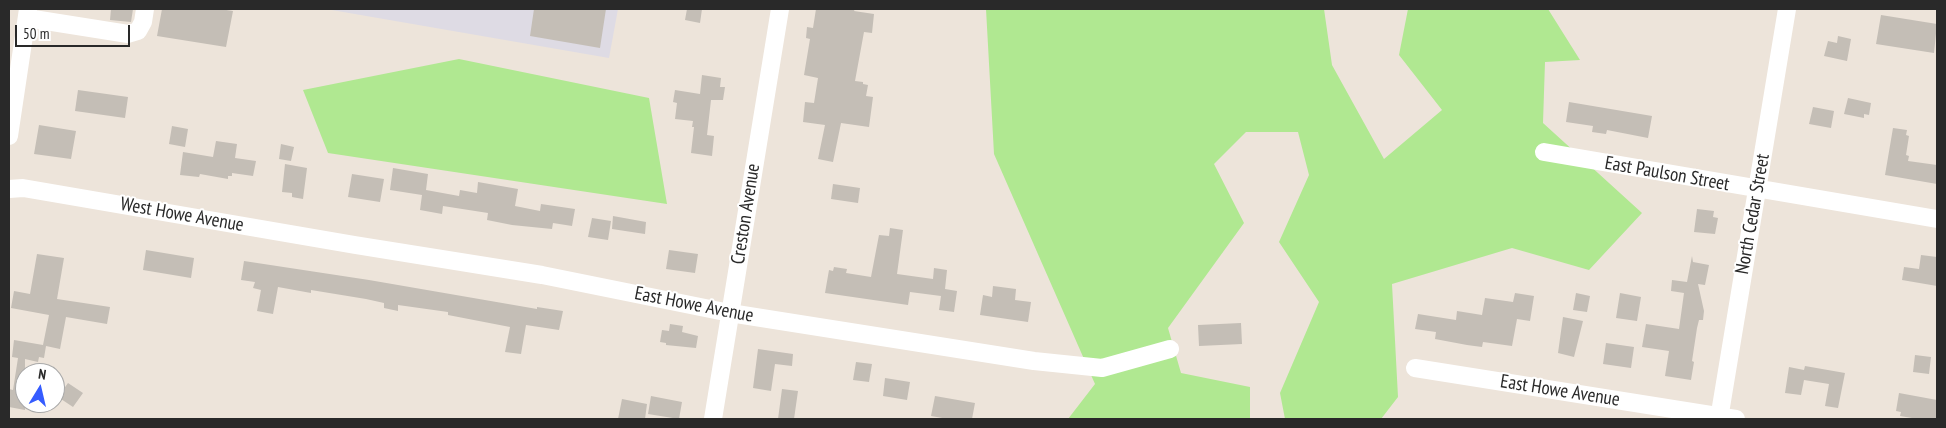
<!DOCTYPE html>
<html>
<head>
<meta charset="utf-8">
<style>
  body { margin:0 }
  #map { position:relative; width:1946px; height:428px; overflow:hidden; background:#ede4da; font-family:"PT Sans Narrow",sans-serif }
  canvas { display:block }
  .frame { position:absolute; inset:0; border:10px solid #292929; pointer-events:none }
  .north { position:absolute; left:15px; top:363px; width:50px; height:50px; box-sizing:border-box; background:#fff; border:1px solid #a9a9a9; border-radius:50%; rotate:9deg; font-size:14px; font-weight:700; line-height:20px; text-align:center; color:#292929 }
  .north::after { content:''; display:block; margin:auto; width:18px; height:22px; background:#355cff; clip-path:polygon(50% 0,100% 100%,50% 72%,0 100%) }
  .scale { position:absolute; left:15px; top:25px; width:115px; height:22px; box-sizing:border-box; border:2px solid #292929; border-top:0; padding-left:6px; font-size:15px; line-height:18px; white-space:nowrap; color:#292929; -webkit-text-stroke:4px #fff; paint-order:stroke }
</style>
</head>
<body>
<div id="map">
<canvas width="1946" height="428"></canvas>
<div class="frame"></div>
<div class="north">N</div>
<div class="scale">50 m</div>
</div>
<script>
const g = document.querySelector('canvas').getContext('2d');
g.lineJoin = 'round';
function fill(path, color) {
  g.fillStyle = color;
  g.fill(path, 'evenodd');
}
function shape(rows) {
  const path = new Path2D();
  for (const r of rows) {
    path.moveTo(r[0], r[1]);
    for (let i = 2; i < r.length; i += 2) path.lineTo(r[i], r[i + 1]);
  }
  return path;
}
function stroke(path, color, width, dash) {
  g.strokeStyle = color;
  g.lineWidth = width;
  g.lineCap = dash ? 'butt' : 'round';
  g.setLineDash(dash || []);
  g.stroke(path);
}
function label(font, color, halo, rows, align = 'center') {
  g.font = font + ' "PT Sans Narrow",sans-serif';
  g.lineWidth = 4;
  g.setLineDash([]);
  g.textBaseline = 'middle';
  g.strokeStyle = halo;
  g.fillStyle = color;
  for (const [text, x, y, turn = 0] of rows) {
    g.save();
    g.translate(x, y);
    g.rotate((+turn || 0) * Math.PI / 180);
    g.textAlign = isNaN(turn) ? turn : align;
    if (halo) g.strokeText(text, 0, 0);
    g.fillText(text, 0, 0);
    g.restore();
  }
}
const industrial = shape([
  [326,9,618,9,609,58]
]);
const green = shape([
  [986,9,1324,9,1332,65,1384,159,1442,110,1399,55,1408,9,1548,9,1580,60,1545,62,1543,123,1642,213,1589,270,1512,248,1392,284,1398,397,1381,419,1285,419,1280,393,1319,302,1279,242,1309,175,1298,132,1246,132,1214,164,1244,223,1168,328,1181,373,1250,387,1250,419,1068,419,1095,384,994,154],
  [459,59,649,98,667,204,328,153,303,90]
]);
const building = shape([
  [111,9,133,9,131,22,110,20],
  [162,9,220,9,233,11,226,47,157,36],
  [534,9,606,9,600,48,530,36],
  [687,9,702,9,700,23,685,20],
  [816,9,855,9,854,11,874,14,872,33,864,32,855,81,863,82,863,84,868,85,866,96,873,97,869,127,841,123,833,162,818,159,825,125,803,122,805,102,814,103,818,78,804,75,810,39,806,38,807,27,813,28],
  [1881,15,1937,24,1934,53,1876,44],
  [1838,36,1851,39,1847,61,1824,56,1828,41,1837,43],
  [702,75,721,78,720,87,725,87,723,100,711,100,707,135,714,136,712,156,691,153,694,127,692,127,693,121,675,119,677,103,673,102,675,90,700,94],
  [78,90,128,97,125,118,75,111],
  [1848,98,1871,103,1869,115,1864,114,1864,118,1844,114],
  [1569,102,1652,116,1648,138,1607,130,1606,134,1592,132,1593,126,1566,122],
  [1813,107,1834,111,1831,128,1809,124],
  [39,125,76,131,71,159,34,154],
  [172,126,188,129,185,147,169,144],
  [1893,128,1907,130,1906,135,1909,136,1906,155,1909,156,1908,161,1937,165,1937,184,1885,175],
  [216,141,237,144,235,158,256,161,253,176,232,173,232,176,228,176,228,179,200,174,199,177,180,175,183,152,213,157],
  [281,144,294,147,291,161,279,159],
  [285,164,307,168,303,199,292,197,292,193,282,192],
  [393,168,428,174,426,190,459,196,460,190,477,193,478,182,518,189,515,206,540,211,541,204,575,209,572,226,553,223,552,229,512,225,487,220,488,213,443,206,442,214,420,210,422,195,390,190],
  [352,174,384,179,380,202,348,197],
  [833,184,860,188,858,203,831,199],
  [1697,209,1714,211,1713,217,1718,218,1715,234,1694,232],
  [613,216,646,222,645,234,612,229],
  [592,218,611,221,608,240,588,237],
  [890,228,903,230,897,274,933,279,934,268,947,270,945,289,957,291,954,312,939,310,941,296,910,292,908,305,825,293,829,270,833,271,834,267,847,269,846,273,871,277,879,235,889,236],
  [146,250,194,258,191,278,143,270],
  [669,250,698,254,695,273,666,269],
  [37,254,64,258,57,299,110,307,107,324,66,317,60,349,46,346,44,358,39,357,38,362,25,359,25,410,9,407,9,389,13,390,18,358,12,357,14,340,43,345,49,315,11,308,14,291,30,294],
  [1921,255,1937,257,1937,286,1902,280,1904,267,1919,269],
  [1692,256,1693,262,1709,265,1705,285,1698,284,1704,311,1703,320,1699,320,1697,328,1692,361,1694,362,1691,380,1665,376,1669,351,1642,347,1646,324,1679,329,1684,293,1671,291,1672,280,1687,282],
  [244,261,369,280,537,309,537,307,563,311,559,330,526,325,521,354,505,352,510,327,448,315,448,312,398,305,398,311,384,308,384,303,366,299,311,290,311,293,278,287,273,314,257,311,261,290,253,288,255,282,241,280],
  [993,286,1016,289,1015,300,1031,302,1028,322,980,315,983,295,992,297],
  [1515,293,1534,296,1530,321,1517,319,1512,346,1483,342,1482,347,1467,345,1435,339,1436,332,1415,329,1418,314,1456,320,1457,311,1482,315,1485,298,1513,302],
  [1576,293,1590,296,1587,312,1573,310],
  [1620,293,1641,297,1637,321,1616,318],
  [1563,317,1583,321,1574,357,1558,353],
  [1241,323,1242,344,1199,346,1198,325],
  [670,324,683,326,682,332,698,336,696,348,666,345,666,343,660,342,662,330,669,331],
  [1606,343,1634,347,1631,368,1603,364],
  [758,349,793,354,792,366,775,364,771,391,753,388],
  [1915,355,1931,357,1929,374,1913,372],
  [856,362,872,364,869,382,853,380],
  [1805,366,1845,373,1838,408,1825,406,1829,384,1804,380,1801,395,1785,393,1789,367,1804,370],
  [885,378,910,382,907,400,883,396],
  [68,383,83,393,73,407,58,397],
  [782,389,798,391,794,419,778,419],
  [1899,393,1937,400,1937,419,1918,419,1900,416,1901,412,1896,411],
  [651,396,682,402,679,419,648,414],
  [935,396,975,403,972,419,948,419,931,416],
  [622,399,647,404,645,419,618,419]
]);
const minor = shape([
  [27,18,128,34,138,31,143,22,145,9],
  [9,136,28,9],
  [1544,152,1937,219],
  [9,189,23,188,355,245,542,275,730,313,1034,361,1102,368,1170,349],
  [1415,368,1736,419],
  [713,419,780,9],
  [1719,419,1787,9]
]);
const streetNames = [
  ["East Paulson Street",1667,174,10],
  ["Creston Avenue",746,214,-81],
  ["North Cedar Street",1753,214,-80],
  ["West Howe Avenue",182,215,10],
  ["East Howe Avenue",694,305,11],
  ["East Howe Avenue",1560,391,9]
];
fill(industrial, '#dedbe4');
fill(green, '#b0e891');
fill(building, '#c4beb6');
stroke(minor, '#fff', 18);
label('19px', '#292929', '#fff', streetNames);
</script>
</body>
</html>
